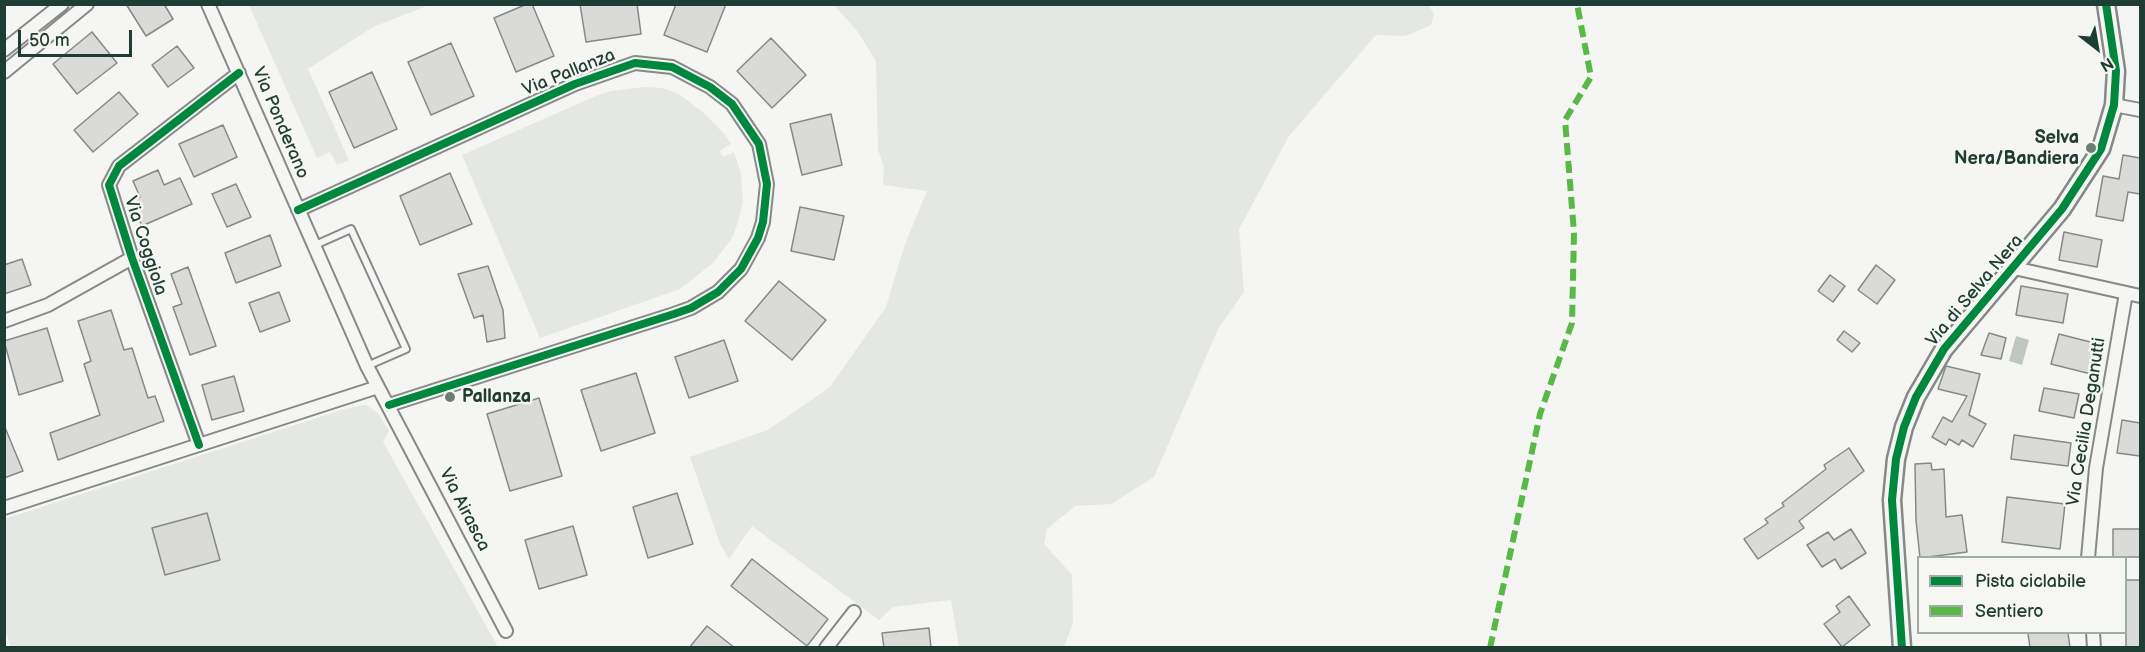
<!DOCTYPE html>
<html>
<head>
<meta charset="utf-8">
<style>
  body { margin:0 }
  #map { position:relative; width:2145px; height:652px; overflow:hidden; background:#f5f5f3; font-family:"Balsamiq Sans",sans-serif }
  canvas { display:block }
  .frame { position:absolute; inset:0; border:6px solid #1f3d34; pointer-events:none }
  .legend { position:absolute; left:1917px; top:556px; width:210px; height:78px; box-sizing:border-box; background:#f6f6f2; border:2px solid #a0aca6; margin:0; padding:8px 10px; list-style:none; font-size:18px; color:#1f3d34 }
  .legend li { display:flex; align-items:center; gap:12px; height:30px }
  .legend b { width:30px; border:2px solid #a0aca6 }
  .north { position:absolute; left:2067px; top:18px; width:60px; height:60px; -webkit-text-stroke:4px #f6f6f2; paint-order:stroke; rotate:149deg; font-size:16px; font-weight:700; line-height:24px; text-align:center; color:#1f3d34 }
  .north::after { content:''; display:block; margin:auto; width:21px; height:27px; background:#1f3d34; clip-path:polygon(50% 0,100% 100%,50% 72%,0 100%) }
  .scale { position:absolute; left:18px; top:30px; width:114px; height:27px; box-sizing:border-box; border:3px solid #1f3d34; border-top:0; padding-left:8px; font-size:18px; line-height:21px; white-space:nowrap; color:#1f3d34; -webkit-text-stroke:4px #f6f6f2; paint-order:stroke }
</style>
</head>
<body>
<div id="map">
<canvas width="2145" height="652"></canvas>
<div class="frame"></div>
<ul class="legend">
<li><b style="height:8px;background:#00873e"></b>Pista ciclabile</li>
<li><b style="height:8px;background:#58b947"></b>Sentiero</li>
</ul>
<div class="north">N</div>
<div class="scale">50 m</div>
</div>
<script>
const g = document.querySelector('canvas').getContext('2d');
g.lineJoin = 'round';
function fill(path, color) {
  g.fillStyle = color;
  g.fill(path, 'evenodd');
}
function shape(rows) {
  const path = new Path2D();
  for (const r of rows) {
    path.moveTo(r[0], r[1]);
    for (let i = 2; i < r.length; i += 2) path.lineTo(r[i], r[i + 1]);
  }
  return path;
}
function stroke(path, color, width, dash) {
  g.strokeStyle = color;
  g.lineWidth = width;
  g.lineCap = dash ? 'butt' : 'round';
  g.setLineDash(dash || []);
  g.stroke(path);
}
function label(font, color, halo, rows, align = 'center') {
  g.font = font + ' "Balsamiq Sans",sans-serif';
  g.lineWidth = 5;
  g.setLineDash([]);
  g.textBaseline = 'middle';
  g.strokeStyle = halo;
  g.fillStyle = color;
  for (const [text, x, y, turn = 0] of rows) {
    g.save();
    g.translate(x, y);
    g.rotate((+turn || 0) * Math.PI / 180);
    g.textAlign = isNaN(turn) ? turn : align;
    if (halo) g.strokeText(text, 0, 0);
    g.fillText(text, 0, 0);
    g.restore();
  }
}
const green = shape([
  [249,5,429,5,373,27,308,69,349,160,337,165,330,152,317,158],
  [1428,5,1434,13,1431,25,1405,36,1376,35,1289,136,1239,229,1244,292,1218,329,1154,477,1111,504,1075,506,1047,529,1044,544,1072,575,1073,623,1064,647,959,647,951,600,893,607,879,620,752,526,729,559,720,544,690,457,768,430,830,387,886,307,905,244,927,191,883,185,884,167,878,150,876,61,858,32,834,5],
  [645,87,662,88,679,94,705,114,725,135,731,144,719,151,723,157,734,152,741,174,743,202,737,225,732,238,713,263,680,289,540,338,462,155,596,96,611,91],
  [366,405,378,413,389,431,383,442,498,647,11,647,4,628,4,519,344,409]
]);
const water = shape([
  [2016,336,2029,340,2022,365,2009,361]
]);
const building = shape([
  [126,4,164,4,173,19,146,36,126,4],
  [527,4,532,4,554,56,516,72,494,18,527,4],
  [580,4,637,4,641,34,586,42,580,4],
  [676,4,726,4,707,52,664,35,676,4],
  [92,32,117,63,77,94,53,64,92,32],
  [771,38,806,75,772,108,737,71,771,38],
  [451,43,474,96,431,115,408,62,451,43],
  [177,46,194,68,168,87,152,65,177,46],
  [372,72,397,129,354,148,329,92,372,72],
  [119,92,138,114,93,152,74,130,119,92],
  [831,114,842,165,802,175,790,124,831,114],
  [223,125,237,157,194,177,179,144,223,125],
  [2123,155,2140,158,2140,194,2128,192,2123,221,2096,216,2103,176,2119,179,2123,155],
  [158,170,164,185,180,178,192,204,142,226,131,201,140,197,133,181,158,170],
  [450,173,472,224,420,245,400,196,450,173],
  [236,184,251,217,227,227,212,194,236,184],
  [800,207,844,216,834,260,791,251,800,207],
  [2064,232,2102,240,2097,267,2059,260,2064,232],
  [270,235,281,266,236,283,225,253,270,235],
  [22,259,31,285,4,294,4,265,22,259],
  [1876,265,1895,280,1877,304,1858,290,1876,265],
  [488,266,503,310,505,338,487,342,483,315,474,318,458,274,488,266],
  [188,267,216,346,190,355,173,307,182,304,171,274,188,267],
  [1830,275,1845,286,1833,302,1818,291,1830,275],
  [779,281,826,320,792,360,745,321,779,281],
  [2021,286,2068,294,2063,323,2016,315,2021,286],
  [279,292,290,321,260,332,249,303,279,292],
  [111,310,124,350,132,348,148,398,155,396,164,421,58,460,50,433,100,415,84,364,91,361,78,321,111,310],
  [47,328,63,381,19,395,4,341,47,328],
  [1844,331,1860,343,1852,352,1837,340,1844,331],
  [1989,333,2006,338,2001,359,1981,355,1989,333],
  [2059,334,2098,344,2091,374,2051,364,2059,334],
  [724,340,738,381,689,398,675,357,724,340],
  [1946,366,1980,374,1969,415,1986,424,1973,447,1962,440,1959,445,1949,439,1946,445,1932,437,1943,417,1952,422,1967,396,1938,389,1946,366],
  [636,373,655,433,601,451,581,390,636,373],
  [234,376,244,411,212,420,202,385,234,376],
  [2044,388,2079,394,2074,418,2039,411,2044,388],
  [539,398,562,476,510,491,487,414,539,398],
  [2122,420,2140,423,2140,456,2117,453,2122,420],
  [4,425,23,471,4,478,4,425],
  [2014,435,2071,443,2068,466,2011,459,2014,435],
  [1849,448,1864,471,1799,521,1804,528,1758,559,1744,539,1768,523,1765,519,1784,506,1782,503,1826,469,1824,465,1849,448],
  [1931,463,1932,470,1944,469,1946,517,1962,515,1967,552,1920,558,1916,520,1915,464,1931,463],
  [677,493,693,544,648,558,633,507,677,493],
  [2007,497,2065,504,2060,549,2002,542,2007,497],
  [207,513,220,560,165,575,152,528,207,513],
  [573,526,587,575,539,589,525,540,573,526],
  [1851,529,1866,553,1841,569,1835,559,1822,567,1807,545,1828,532,1834,540,1851,529],
  [2113,529,2140,529,2140,557,2113,557,2113,529],
  [752,559,828,619,807,646,731,586,752,559],
  [2126,580,2140,580,2140,648,2126,648,2126,580],
  [1849,596,1870,625,1842,647,1824,624,1840,612,1836,606,1849,596],
  [707,626,735,648,689,648,707,626],
  [929,628,931,648,884,648,882,633,929,628],
  [2028,633,2068,633,2070,648,2030,648,2028,633]
]);
const lane = shape([
  [313,246,351,229,406,349,367,366]
]);
const street = shape([
  [208,4,367,366,506,631],
  [4,50,62,4],
  [4,72,87,4],
  [2114,105,2140,110],
  [298,210,575,84,635,63,672,67,710,87,732,104,759,144,767,184,763,222,758,238,741,269,718,292,691,308,674,314,389,405],
  [2014,268,2140,296],
  [4,321,48,305,132,258],
  [199,445,132,258,109,185,119,166,239,73],
  [4,508,378,387],
  [2088,558,2096,468,2126,293],
  [2093,632,2094,648],
  [826,648,854,612]
]);
const secondary = shape([
  [1902,648,1892,500,1896,459,1904,427,1916,397,1944,349,2062,209,2101,149,2114,105,2116,71,2106,4]
]);
const quiet = shape([
  [1490,648,1540,414,1572,323,1574,233,1565,120,1591,77,1577,4]
]);
const cycleway = shape([
  [298,210,575,84,635,63,672,67,710,87,732,104,759,144,767,184,763,222,758,238,741,269,718,292,691,308,674,314,389,405],
  [199,445,132,258,109,185,119,166,239,73],
  [1902,648,1892,500,1896,459,1904,427,1916,397,1944,349,2062,209,2101,149,2114,105,2116,71,2106,4]
]);
const markers = [
  [2091,148,6,"#6a7d77"],
  [450,397,6,"#6a7d77"]
];
const streetNames = [
  ["Via Pallanza",569,73,-22],
  ["Via Ponderano",280,123,67],
  ["Via Coggiola",145,246,72],
  ["Via di Selva Nera",1975,291,-50],
  ["Via Cecilia Deganutti",2087,422,-81],
  ["Via Airasca",464,510,63]
];
const poiNames = [
  ["Selva",2079,138],
  ["Nera/Bandiera",2079,159],
  ["Pallanza",462,397,"left"]
];
fill(green, '#e4e7e3');
fill(water, '#c0c7c3');
fill(building, '#dadbd9');
stroke(building, '#858a88', 1.5);
stroke(lane, '#858a88', 10);
stroke(street, '#858a88', 16);
stroke(secondary, '#858a88', 21);
stroke(lane, '#f5f5f3', 6);
stroke(street, '#f5f5f3', 12);
stroke(secondary, '#f5f5f3', 16);
stroke(quiet, '#58b947', 6, [12, 6]);
stroke(cycleway, '#00873e', 8);
for (const [x, y, r, color] of markers) {
  const dot = new Path2D();
  dot.arc(x, y, r, 0, 2 * Math.PI);
  g.fillStyle = color;
  g.fill(dot);
  stroke(dot, '#f6f6f2', 2);
}
label('18px', '#1f3d34', '#f6f6f2', streetNames);
label('bold 18px', '#1f3d34', '#f6f6f2', poiNames, 'right');
</script>
</body>
</html>
